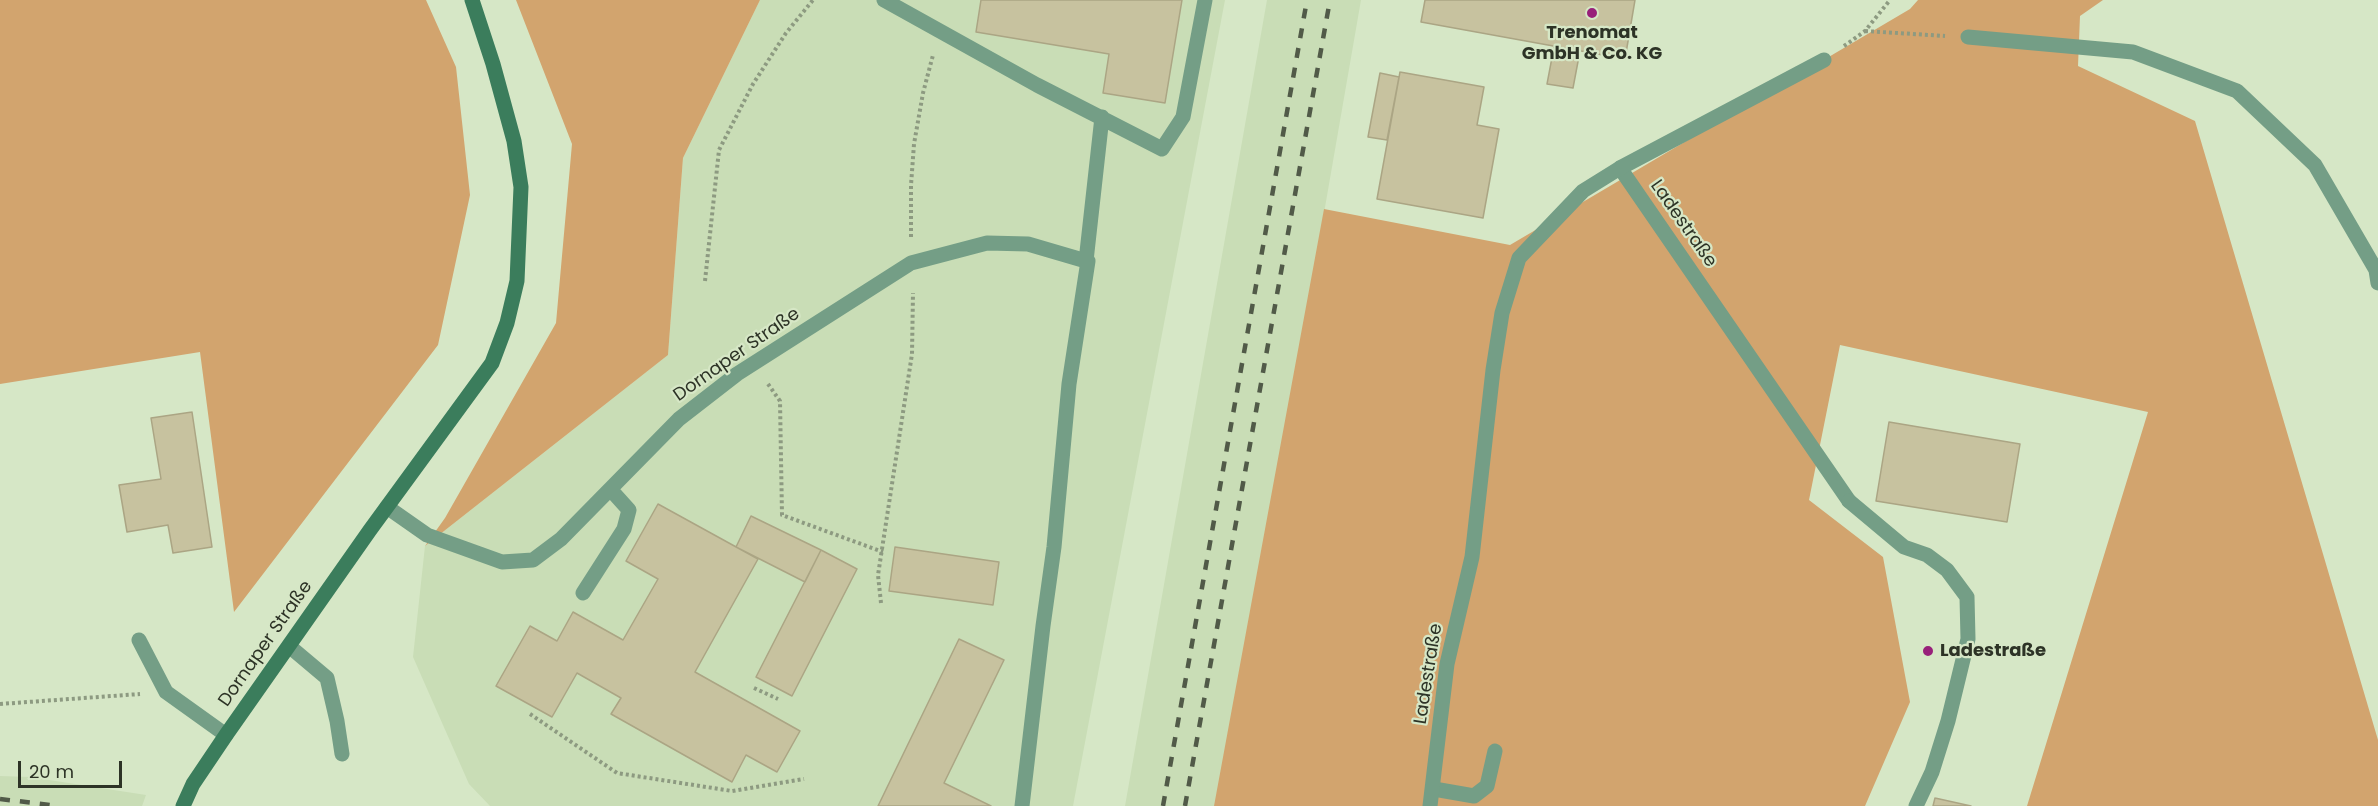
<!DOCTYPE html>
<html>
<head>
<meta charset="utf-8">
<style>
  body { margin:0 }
  #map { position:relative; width:2378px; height:806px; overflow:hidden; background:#d6e7c6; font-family:Poppins,sans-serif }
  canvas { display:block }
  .scale { position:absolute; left:18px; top:761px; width:104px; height:27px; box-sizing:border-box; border:3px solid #2d3326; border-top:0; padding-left:8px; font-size:18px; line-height:21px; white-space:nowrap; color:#2d3326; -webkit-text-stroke:4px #d6e7c6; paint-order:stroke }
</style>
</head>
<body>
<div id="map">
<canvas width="2378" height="806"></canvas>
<div class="scale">20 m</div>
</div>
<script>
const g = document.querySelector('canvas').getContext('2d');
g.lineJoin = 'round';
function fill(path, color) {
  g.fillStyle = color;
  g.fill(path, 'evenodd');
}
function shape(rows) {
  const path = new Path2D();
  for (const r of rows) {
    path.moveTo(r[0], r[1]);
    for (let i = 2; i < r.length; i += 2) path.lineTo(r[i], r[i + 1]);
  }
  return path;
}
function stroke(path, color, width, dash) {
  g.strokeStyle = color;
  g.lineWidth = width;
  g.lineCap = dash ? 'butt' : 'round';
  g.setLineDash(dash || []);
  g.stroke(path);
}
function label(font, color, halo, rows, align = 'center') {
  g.font = font + ' Poppins,sans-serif';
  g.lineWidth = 4.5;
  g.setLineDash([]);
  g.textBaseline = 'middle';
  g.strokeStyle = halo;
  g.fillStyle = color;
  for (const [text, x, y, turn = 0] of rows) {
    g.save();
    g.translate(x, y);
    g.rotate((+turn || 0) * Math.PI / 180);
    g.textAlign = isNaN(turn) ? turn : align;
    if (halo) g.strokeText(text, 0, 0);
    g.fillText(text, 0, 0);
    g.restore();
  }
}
const built = shape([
  [760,0,1225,0,1073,806,490,806,469,784,413,657,425,546,668,355,683,158],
  [1267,0,1361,0,1221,806,1125,806],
  [0,776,30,777,146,795,142,806,0,806]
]);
const green = shape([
  [0,0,426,0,456,67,470,195,438,345,234,612,200,352,0,384],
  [516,0,760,0,683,158,668,355,425,546,445,518,556,323,572,144],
  [1918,0,2103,0,2080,16,2078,66,2195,121,2378,740,2378,806,2027,806,2148,412,1840,345,1809,500,1883,557,1910,702,1865,806,1214,806,1324,209,1510,245,1910,9]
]);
const building = shape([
  [981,0,1182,0,1165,103,1103,93,1109,54,976,32,981,0],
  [1425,0,1635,0,1625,59,1421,22,1425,0],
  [1554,47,1580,51,1573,88,1547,84,1554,47],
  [1400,72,1484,87,1477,125,1499,129,1483,218,1377,199,1400,72],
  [1380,73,1399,77,1387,140,1368,137,1380,73],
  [192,412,212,547,173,553,168,525,127,532,119,485,161,479,151,418,192,412],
  [1889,422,2020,444,2007,522,1876,501,1889,422],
  [658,504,758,559,695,672,800,731,777,772,746,755,732,782,611,714,621,698,577,673,552,717,496,686,530,626,557,641,573,612,623,640,658,579,626,561,658,504],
  [751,516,821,550,805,582,736,547,751,516],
  [895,547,999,562,993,605,889,591,895,547],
  [821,550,857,569,792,696,756,677,821,550],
  [959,639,1004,660,944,783,991,806,878,806,959,639],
  [1935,798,1971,806,1933,806,1935,798]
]);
const path = shape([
  [1865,31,1945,36],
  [1844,46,1865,31,1890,0],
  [911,237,911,185,914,144,923,93,933,55],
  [705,281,719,150,753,84,786,33,813,0],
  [768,384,780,401,782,515,883,552],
  [881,603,878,575,912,354,913,293],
  [754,688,778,699],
  [0,704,140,694],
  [530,714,617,773,732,791,804,779]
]);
const lane = shape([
  [884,0,1037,85,1162,149,1183,117,1205,0],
  [1968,37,2133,52,2237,91,2315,165,2376,270,2378,283],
  [1620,168,1849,501],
  [387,507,427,535,502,562,533,560,561,539,679,419,737,374,911,263,987,243,1028,244,1086,261],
  [583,593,624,529,629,510,611,490],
  [139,640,166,692,226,735],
  [289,646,327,678,337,721,342,754],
  [1434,789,1474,796,1487,786,1495,751],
  [1022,806,1043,626,1054,547,1069,384,1088,261,1086,261,1102,117]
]);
const street = shape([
  [1849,501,1904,547,1927,555,1947,570,1967,597,1968,639,1948,721,1932,772,1916,806],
  [1430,806,1447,664,1472,557,1493,370,1502,313,1519,258,1583,191,1620,168,1824,60]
]);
const secondary = shape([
  [183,806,193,784,226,735,370,530,492,363,507,323,517,281,521,187,514,141,493,64,472,0]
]);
const rail = shape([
  [0,799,59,806],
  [1163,806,1307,0],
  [1185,806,1330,0]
]);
const markers = [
  [1592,13,6,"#98207a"],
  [1928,651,6,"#98207a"]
];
const poiNames = [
  ["Trenomat",1592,33],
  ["GmbH & Co. KG",1592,54],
  ["Ladestraße",1940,651,"left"]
];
const streetNames = [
  ["Ladestraße",1683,224,55],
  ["Dornaper Straße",737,355,-35],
  ["Dornaper Straße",266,644,-55],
  ["Ladestraße",1429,674,-81]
];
fill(built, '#c9ddb6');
fill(green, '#d2a46e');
fill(building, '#c7c29f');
stroke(building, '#aba584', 1.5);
stroke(path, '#8d9a81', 4, [3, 3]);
stroke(lane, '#749e86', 15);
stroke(street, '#749e86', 15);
stroke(secondary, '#3b7d5c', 15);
stroke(rail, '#515a48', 4.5, [10, 10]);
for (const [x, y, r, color] of markers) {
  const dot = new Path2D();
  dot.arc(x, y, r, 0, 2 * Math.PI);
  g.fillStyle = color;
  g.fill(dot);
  stroke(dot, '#d6e7c6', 2);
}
label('bold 18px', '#2d3326', '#d6e7c6', poiNames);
label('18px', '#2d3326', '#d6e7c6', streetNames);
</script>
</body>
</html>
